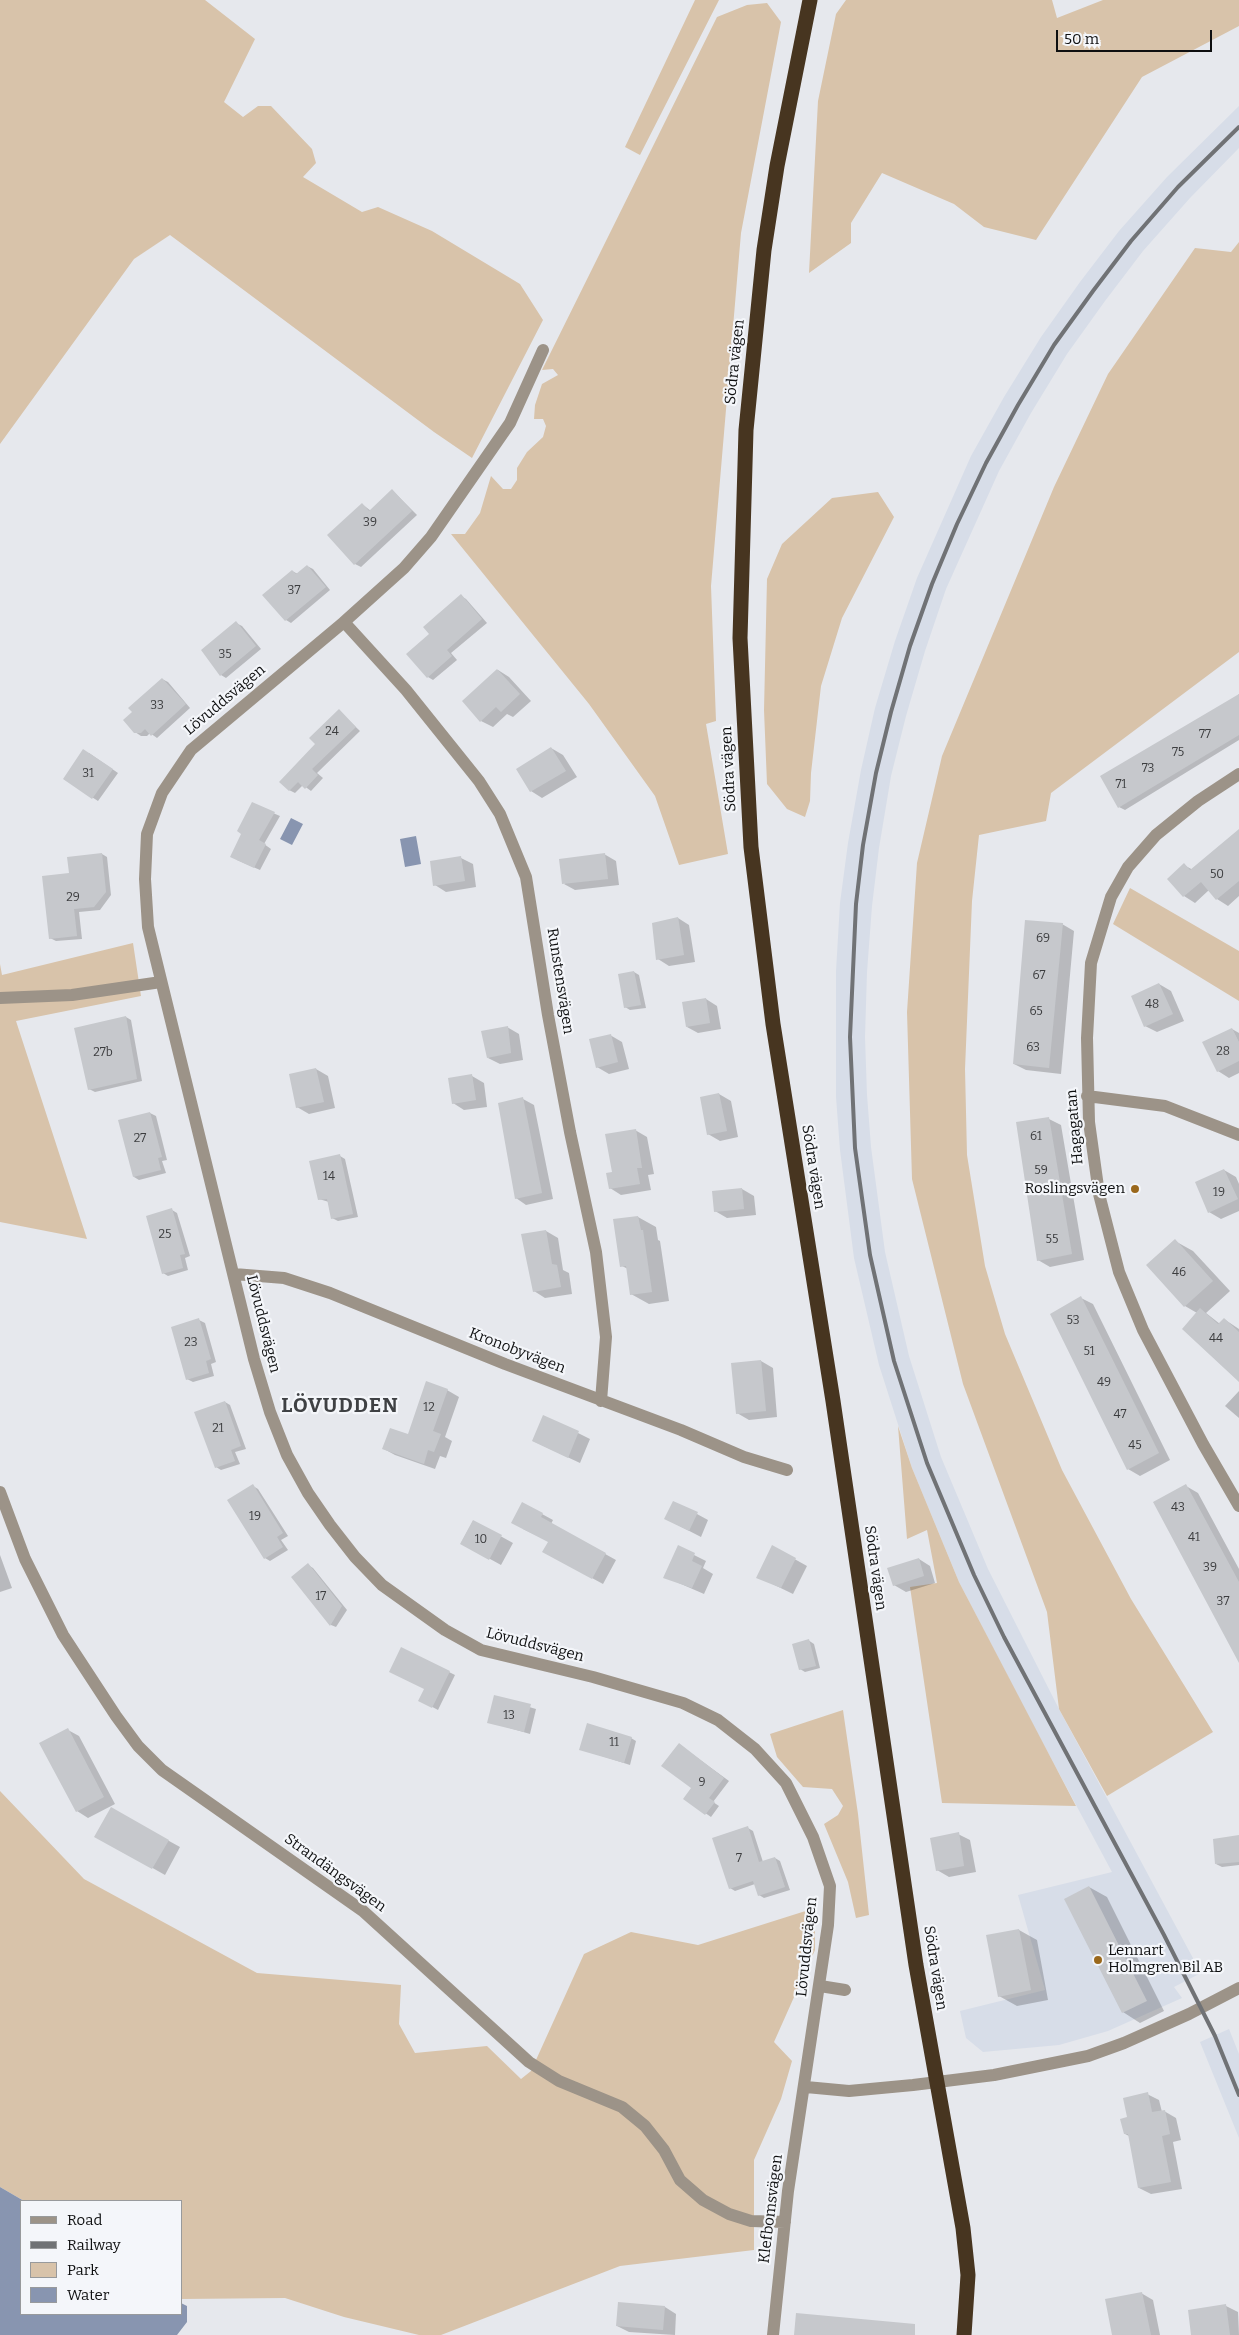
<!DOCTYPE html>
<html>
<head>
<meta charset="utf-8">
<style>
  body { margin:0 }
  #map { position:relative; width:1239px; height:2335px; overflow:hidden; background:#e6e8ed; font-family:Bitter,serif }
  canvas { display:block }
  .legend { position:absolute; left:20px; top:2200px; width:162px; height:115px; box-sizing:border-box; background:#f4f6fa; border:1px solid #989a9c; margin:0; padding:6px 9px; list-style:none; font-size:15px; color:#0e0f10 }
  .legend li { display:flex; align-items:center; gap:10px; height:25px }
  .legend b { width:25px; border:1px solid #989a9c }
  .scale { position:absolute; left:1056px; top:30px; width:156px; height:22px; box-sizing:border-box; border:2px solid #0e0f10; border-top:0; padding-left:6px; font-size:15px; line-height:18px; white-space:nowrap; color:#0e0f10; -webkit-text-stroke:4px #f4f6fa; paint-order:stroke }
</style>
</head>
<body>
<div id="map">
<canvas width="1239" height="2335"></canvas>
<ul class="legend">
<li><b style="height:6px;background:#9c9388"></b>Road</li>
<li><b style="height:6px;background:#707275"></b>Railway</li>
<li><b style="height:14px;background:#d8c3aa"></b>Park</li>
<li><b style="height:14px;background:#8895b0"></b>Water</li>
</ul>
<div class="scale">50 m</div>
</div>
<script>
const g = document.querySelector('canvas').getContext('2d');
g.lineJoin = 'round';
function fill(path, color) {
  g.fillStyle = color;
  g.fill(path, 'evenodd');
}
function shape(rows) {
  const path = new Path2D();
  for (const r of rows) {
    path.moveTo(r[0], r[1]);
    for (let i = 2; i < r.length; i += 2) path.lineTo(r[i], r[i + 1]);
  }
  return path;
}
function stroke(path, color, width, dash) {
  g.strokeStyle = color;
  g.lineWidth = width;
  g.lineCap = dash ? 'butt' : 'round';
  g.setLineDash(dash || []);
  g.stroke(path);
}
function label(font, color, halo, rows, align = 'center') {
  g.font = font + ' Bitter,serif';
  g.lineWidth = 4.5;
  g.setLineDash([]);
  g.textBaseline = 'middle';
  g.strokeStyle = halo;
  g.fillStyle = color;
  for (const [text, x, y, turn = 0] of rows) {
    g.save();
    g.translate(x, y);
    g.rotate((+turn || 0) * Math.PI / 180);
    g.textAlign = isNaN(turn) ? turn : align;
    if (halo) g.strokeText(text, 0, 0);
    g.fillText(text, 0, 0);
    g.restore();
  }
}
const built = shape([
  [1239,106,1239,148,1190,198,1143,251,1105,301,1067,354,1031,413,999,471,946,589,925,651,906,716,891,776,879,848,872,906,867,972,865,1037,867,1095,871,1147,885,1252,909,1356,941,1457,988,1569,1059,1709,1201,1973,1174,1987,1182,1998,1108,2031,1059,2045,983,2052,966,2038,960,2011,1045,1990,1018,1895,1112,1872,1032,1723,959,1582,912,1468,879,1365,854,1258,840,1150,836,1097,836,971,840,903,848,843,861,770,875,708,895,641,917,578,971,456,1004,397,1041,337,1080,282,1119,231,1167,177],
  [1229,2029,1239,2054,1239,2138,1200,2042]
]);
const green = shape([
  [0,0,205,0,255,39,224,102,243,117,258,106,271,106,312,149,316,163,303,177,362,212,378,207,432,231,520,284,543,320,472,458,434,432,170,235,134,259,0,444],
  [695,0,719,0,640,155,625,147],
  [846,0,1052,0,1057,18,1103,0,1239,0,1239,26,1142,77,1036,240,984,227,954,204,882,173,851,223,851,243,809,273,818,101,836,14],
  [767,3,781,22,741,233,711,586,716,721,706,724,728,854,679,865,655,796,589,704,451,534,465,534,480,513,491,476,503,489,511,489,517,480,517,468,527,452,543,437,546,426,543,419,534,419,535,405,542,384,558,375,553,369,542,370,717,17,747,5],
  [1239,242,1239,652,1051,793,1046,821,979,835,972,901,965,1069,967,1155,985,1266,1005,1334,1062,1470,1131,1599,1213,1732,1107,1796,1059,1709,1047,1612,963,1384,912,1179,907,1012,917,863,942,756,1054,487,1108,374,1195,248,1231,252],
  [878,492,894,517,842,618,821,686,811,773,810,801,805,817,787,809,767,784,764,710,767,579,782,544,832,498],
  [1130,888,1239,951,1239,1001,1113,924],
  [133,943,141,996,16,1021,87,1239,0,1222,0,964,2,975],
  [898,1426,912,1468,959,1582,1076,1806,942,1803,910,1587,937,1583,927,1530,907,1539],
  [843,1710,858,1814,869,1915,856,1918,848,1882,824,1824,838,1815,843,1806,832,1789,803,1787,777,1757,770,1734],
  [0,1791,84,1879,257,1973,401,1985,399,2024,415,2053,487,2046,521,2079,531,2071,584,1954,631,1932,698,1945,815,1908,815,1950,774,2042,792,2061,781,2099,754,2160,754,2250,620,2266,441,2335,419,2335,344,2317,285,2298,181,2299,181,2201,24,2201,0,2187]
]);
const water = shape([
  [291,818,303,824,292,845,280,839],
  [416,836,421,864,405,867,400,839],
  [0,2187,24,2201,21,2201,21,2314,181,2314,181,2303,187,2306,187,2322,177,2335,0,2335]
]);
const shadow = shape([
  [393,491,417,515,361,567,355,564,362,504,371,511],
  [307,566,313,569,330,590,291,623,286,620,292,571,298,574],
  [461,596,466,599,487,623,451,653,457,660,433,680,428,677,431,634],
  [236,623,242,626,261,649,226,678,221,675],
  [498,670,509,677,531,701,513,717,507,714,493,727,481,721],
  [162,679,168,682,190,708,157,738,150,733,147,736,141,736,135,732],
  [1239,694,1239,740,1125,810,1119,807],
  [339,711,360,731,317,773,323,778,311,791,303,785,295,793,289,790,316,744],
  [551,748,563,755,577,777,542,798,531,791],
  [89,753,118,773,98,801,64,779],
  [252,804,280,816,264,844,271,849,260,870,237,860],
  [1239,831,1239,896,1228,906,1217,899,1209,890,1195,903,1184,896,1168,879,1184,865,1193,870],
  [102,854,107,857,111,895,100,910,79,912,82,939,56,941,50,938,70,874],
  [604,854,616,861,619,885,575,890,564,884],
  [461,858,473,864,476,887,446,892,435,885],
  [678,918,689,925,695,962,669,966,658,959],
  [1062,924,1074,931,1061,1074,1026,1070,1014,1064],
  [634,972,639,975,646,1008,630,1010,625,1007],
  [1159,984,1171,991,1184,1021,1157,1032,1145,1026],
  [706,999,717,1006,721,1029,698,1033,687,1027],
  [126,1017,131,1020,142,1081,95,1092,89,1089],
  [507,1027,519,1034,523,1060,500,1064,488,1058],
  [1232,1029,1239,1033,1239,1073,1229,1078,1218,1071],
  [610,1035,622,1042,629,1069,609,1074,597,1067],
  [316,1069,328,1076,335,1108,309,1114,297,1107],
  [472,1076,484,1083,487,1107,464,1110,453,1103],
  [719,1094,731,1101,738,1137,720,1141,708,1134],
  [523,1099,534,1105,553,1199,526,1205,516,1198],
  [150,1113,156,1116,167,1160,162,1161,166,1173,139,1180,134,1177],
  [1049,1119,1061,1125,1084,1260,1050,1267,1038,1260],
  [635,1130,647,1137,654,1174,648,1175,651,1190,621,1195,610,1188,614,1173],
  [340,1156,345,1159,358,1217,338,1221,332,1218,329,1202,319,1199],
  [1224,1170,1236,1177,1239,1184,1239,1211,1221,1219,1209,1212],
  [742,1189,754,1196,756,1215,727,1218,715,1211],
  [172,1210,177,1213,190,1256,185,1258,188,1270,168,1276,163,1273],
  [638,1217,656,1227,658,1240,660,1241,669,1301,649,1304,631,1294,628,1269,622,1266],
  [546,1231,558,1238,563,1270,569,1273,572,1294,545,1298,534,1291,523,1235],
  [1175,1241,1193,1251,1230,1291,1206,1313,1220,1324,1224,1319,1239,1329,1239,1365,1197,1313,1185,1306],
  [1081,1298,1093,1304,1170,1460,1140,1476,1128,1469],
  [199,1320,205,1323,216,1362,211,1364,214,1376,193,1382,187,1379],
  [761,1361,773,1368,777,1417,749,1420,737,1413],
  [447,1390,459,1397,445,1437,452,1441,446,1458,440,1456,435,1469,395,1455,384,1449,408,1435],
  [1239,1391,1239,1418,1225,1406],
  [225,1402,230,1405,246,1449,235,1452,240,1464,221,1470,216,1467],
  [544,1416,590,1439,580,1463,533,1441],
  [253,1486,258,1489,288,1536,281,1540,288,1550,270,1561,265,1558],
  [1186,1486,1198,1493,1239,1569,1239,1660],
  [542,1514,553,1520,551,1524,616,1560,603,1584,544,1552,550,1542,523,1529],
  [697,1514,708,1520,701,1537,666,1519],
  [473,1521,513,1543,501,1565,461,1543],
  [678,1547,706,1561,703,1568,713,1574,704,1594,665,1577],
  [773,1547,807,1566,793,1594,758,1577],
  [0,1555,12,1588,0,1592],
  [919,1559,930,1566,935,1583,906,1592,894,1585],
  [308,1565,313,1568,347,1610,336,1627,331,1625,293,1577],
  [808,1640,814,1644,820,1668,805,1672,800,1669],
  [449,1672,455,1675,438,1710,425,1703],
  [495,1697,536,1709,530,1734,489,1722],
  [68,1730,79,1736,115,1804,88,1818,77,1811],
  [631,1738,636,1741,630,1765,580,1749],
  [684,1748,729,1781,713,1802,719,1806,711,1817,685,1799,693,1788],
  [111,1809,180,1847,165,1875,96,1836],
  [748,1828,753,1831,763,1862,775,1858,780,1861,790,1890,764,1898,759,1895,755,1884,735,1891,730,1888],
  [958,1834,970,1840,976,1872,949,1877,937,1870],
  [1239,1836,1239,1865,1222,1867,1216,1864],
  [1089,1887,1107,1897,1164,2011,1140,2023,1123,2012],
  [1019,1930,1037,1940,1048,2000,1017,2006,999,1996],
  [1147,2094,1159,2100,1162,2112,1164,2111,1176,2118,1181,2140,1173,2142,1182,2189,1151,2194,1139,2188,1129,2136,1125,2134,1128,2118],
  [1141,2293,1153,2300,1160,2335,1114,2335],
  [1226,2306,1238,2312,1239,2335,1192,2335],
  [665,2307,676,2314,675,2335,629,2332,617,2326]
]);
const building = shape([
  [392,489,412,511,354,565,327,535,362,503,369,511],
  [307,565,326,587,285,621,262,595,292,570,296,574],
  [461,594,482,619,447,650,452,656,427,678,406,654,429,634,423,627],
  [236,621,256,646,220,676,201,650],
  [497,669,520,694,501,712,496,707,480,722,462,701],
  [162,678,186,704,151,736,145,729,141,733,134,733,123,720,132,712,128,708],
  [1239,694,1239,735,1118,808,1100,776],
  [339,709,356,727,312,769,318,775,305,789,298,782,289,791,279,782,315,744,309,738],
  [551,747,566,771,530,792,516,769],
  [83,749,113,769,92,799,63,779],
  [252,802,275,812,259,840,266,844,254,868,230,857,241,834,237,831],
  [1239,829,1239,881,1216,900,1201,882,1183,897,1167,879,1184,863,1190,870],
  [102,853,106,892,94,907,74,909,77,936,49,939,42,876,69,873,67,857],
  [605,853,608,879,562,884,559,859],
  [461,856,465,881,433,886,430,861],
  [678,917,684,955,656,960,652,923],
  [1025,920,1063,923,1049,1068,1013,1064],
  [634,971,641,1005,624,1008,618,974],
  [1159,983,1173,1014,1144,1027,1131,996],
  [706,998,710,1023,686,1027,682,1002],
  [126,1016,137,1079,88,1090,74,1028],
  [508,1026,511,1053,487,1058,481,1031],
  [1232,1028,1239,1042,1239,1061,1217,1072,1202,1042],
  [611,1034,618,1062,596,1068,589,1039],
  [316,1068,324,1102,296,1108,289,1074],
  [472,1074,476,1100,452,1104,448,1078],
  [719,1093,727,1131,707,1135,700,1097],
  [523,1097,542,1193,515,1199,498,1103],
  [150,1112,162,1157,158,1158,161,1170,133,1177,118,1120],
  [1049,1117,1072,1254,1037,1261,1016,1122],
  [636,1129,642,1168,637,1168,640,1184,609,1189,606,1173,612,1172,605,1134],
  [340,1154,353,1214,331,1219,327,1199,318,1200,309,1161],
  [1224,1169,1238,1199,1208,1213,1195,1182],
  [742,1188,744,1209,714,1212,712,1191],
  [172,1208,185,1254,180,1255,183,1268,162,1274,146,1216],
  [638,1216,641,1230,643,1230,652,1292,630,1295,626,1266,620,1267,613,1219],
  [546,1230,552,1264,557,1265,561,1287,533,1292,521,1234],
  [1175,1239,1213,1281,1184,1307,1146,1265],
  [1081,1296,1159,1453,1127,1470,1050,1314],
  [1200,1308,1218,1324,1224,1318,1239,1332,1239,1382,1182,1329],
  [199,1318,211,1359,206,1361,209,1373,186,1380,171,1327],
  [761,1360,766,1411,736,1414,731,1363],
  [426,1381,448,1389,433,1431,441,1434,434,1452,428,1450,424,1464,382,1449,390,1428,408,1434],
  [225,1401,241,1446,231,1450,235,1461,215,1468,194,1412],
  [543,1415,579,1431,568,1458,532,1441],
  [253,1484,283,1533,277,1537,283,1547,264,1559,227,1500],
  [1186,1484,1239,1582,1239,1663,1153,1502],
  [673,1501,698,1512,689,1531,664,1519],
  [522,1502,543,1513,541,1517,606,1553,592,1579,542,1552,548,1542,511,1523],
  [473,1520,502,1535,489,1560,460,1544],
  [678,1545,695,1553,692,1561,702,1566,692,1588,663,1578],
  [772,1545,796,1558,781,1588,756,1578],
  [919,1558,924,1576,893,1586,887,1568],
  [308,1563,342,1606,330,1626,291,1577],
  [809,1639,816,1666,799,1670,792,1644],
  [401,1647,450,1671,432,1708,418,1701,424,1689,389,1672],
  [494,1695,531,1704,524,1732,487,1723],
  [587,1723,632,1737,624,1763,579,1750],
  [68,1728,104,1797,76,1812,39,1743],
  [679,1743,724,1778,709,1798,715,1802,705,1815,683,1799,691,1788,661,1766],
  [111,1807,169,1840,152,1869,94,1837],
  [748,1826,759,1862,775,1857,785,1887,758,1896,753,1881,729,1889,712,1838],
  [959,1832,964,1866,936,1871,930,1838],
  [1239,1835,1239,1862,1215,1864,1213,1839],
  [1089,1886,1147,2001,1122,2013,1064,1899],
  [1019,1929,1031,1990,998,1997,986,1935],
  [1148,2092,1152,2112,1165,2110,1170,2134,1162,2136,1171,2182,1138,2188,1128,2134,1124,2134,1120,2119,1127,2117,1123,2098],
  [1142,2292,1151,2335,1112,2335,1105,2299],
  [618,2302,665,2306,663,2330,616,2326],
  [1226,2304,1230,2335,1191,2335,1188,2310],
  [796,2313,915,2324,915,2335,794,2335]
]);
const lane = shape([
  [820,1986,845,1990]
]);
const street = shape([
  [543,350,510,423,431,537,404,568,344,622,191,750,162,793,147,834,145,879,148,927,254,1359,270,1412,287,1455,308,1493,330,1525,355,1557,382,1585,445,1630,481,1650,593,1677,683,1703,718,1720,755,1749,786,1783,813,1837,830,1886,828,1925,788,2191,773,2335],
  [344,622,406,690,479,781,500,814,526,877,548,1015,570,1132,596,1252,606,1337,601,1401],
  [1239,774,1198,801,1156,835,1128,867,1111,897,1091,963,1087,1038,1089,1122,1099,1194,1119,1272,1143,1330,1203,1444,1239,1506],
  [0,998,72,995,161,982],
  [1087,1096,1165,1106,1239,1135],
  [234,1274,284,1278,330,1293,505,1364,681,1430,744,1457,787,1470],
  [0,1492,25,1559,63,1635,116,1716,138,1746,162,1770,363,1911,529,2062,559,2081,622,2107,645,2126,664,2150,680,2180,703,2200,729,2214,751,2221,785,2222],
  [806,2087,849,2091,913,2085,994,2075,1088,2056,1124,2043,1189,2014,1239,1988]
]);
const highway = shape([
  [810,0,777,166,764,250,746,430,740,638,751,847,773,1024,833,1401,916,1965,963,2228,968,2275,964,2335]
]);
const rail = shape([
  [1239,127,1178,187,1131,241,1093,291,1054,345,1018,405,986,463,957,524,932,584,910,646,891,712,876,773,863,845,856,904,850,1037,855,1148,870,1255,894,1361,927,1463,974,1575,1004,1637,1164,1935,1215,2036,1239,2095]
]);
const markers = [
  [1135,1189,5,"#9a681c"],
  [1098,1960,5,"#9a681c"]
];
const numberNames = [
  ["39",370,523],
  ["37",294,591],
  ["35",225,655],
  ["33",157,706],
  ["24",332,732],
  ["77",1205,735],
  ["75",1178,753],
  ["73",1148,769],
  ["31",88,774],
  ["71",1121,785],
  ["50",1217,875],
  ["29",73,898],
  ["69",1043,939],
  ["67",1039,976],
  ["48",1152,1005],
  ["65",1036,1012],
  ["63",1033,1048],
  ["28",1223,1052],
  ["27b",103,1053],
  ["61",1036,1137],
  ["27",140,1139],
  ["59",1041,1171],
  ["14",329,1177],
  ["19",1219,1193],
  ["25",165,1235],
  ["55",1052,1240],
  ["46",1179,1273],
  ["53",1073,1321],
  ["44",1216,1339],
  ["23",191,1343],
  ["51",1089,1352],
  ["49",1104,1383],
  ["12",429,1408],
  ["47",1120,1415],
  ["21",218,1429],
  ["45",1135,1446],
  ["43",1178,1508],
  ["19",255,1517],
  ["41",1194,1538],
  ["10",481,1540],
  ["39",1210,1568],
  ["17",321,1597],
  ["37",1223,1602],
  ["13",509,1716],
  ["11",614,1743],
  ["9",702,1783],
  ["7",739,1859]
];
const streetNames = [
  ["Södra vägen",735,362,-84],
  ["Lövuddsvägen",225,700,-40],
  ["Södra vägen",729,769,-93],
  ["Runstensvägen",560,981,81],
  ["Hagagatan",1075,1127,-95],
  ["Södra vägen",813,1167,81],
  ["Lövuddsvägen",263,1324,76],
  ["Kronobyvägen",517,1351,21],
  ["Södra vägen",875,1568,82],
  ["Lövuddsvägen",535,1645,14],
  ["Strandängsvägen",335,1873,36],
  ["Lövuddsvägen",807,1947,-84],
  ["Södra vägen",935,1968,81],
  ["Klefbomsvägen",771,2209,-83]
];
const poiNames = [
  ["Roslingsvägen",1125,1189],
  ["Lennart",1108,1951,"left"],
  ["Holmgren Bil AB",1108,1968,"left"]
];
const districtNames = [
  ["LÖVUDDEN",340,1406]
];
fill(built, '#d7dde8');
fill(green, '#d8c3aa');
fill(water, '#8895b0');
fill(shadow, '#0003');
fill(building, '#c6c8cc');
stroke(lane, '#9c9388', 12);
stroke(street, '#9c9388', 12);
stroke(highway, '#473520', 15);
stroke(rail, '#707275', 4);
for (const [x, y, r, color] of markers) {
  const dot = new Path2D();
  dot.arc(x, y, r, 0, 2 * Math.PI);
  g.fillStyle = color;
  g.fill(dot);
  stroke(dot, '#f4f6fa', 2);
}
label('12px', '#3c3d3f', null, numberNames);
label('15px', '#0e0f10', '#f4f6fa', streetNames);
label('15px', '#0e0f10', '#f4f6fa', poiNames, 'right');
g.letterSpacing = '1px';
label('bold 20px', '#3f4144', '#f4f6fa', districtNames);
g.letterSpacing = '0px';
</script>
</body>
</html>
